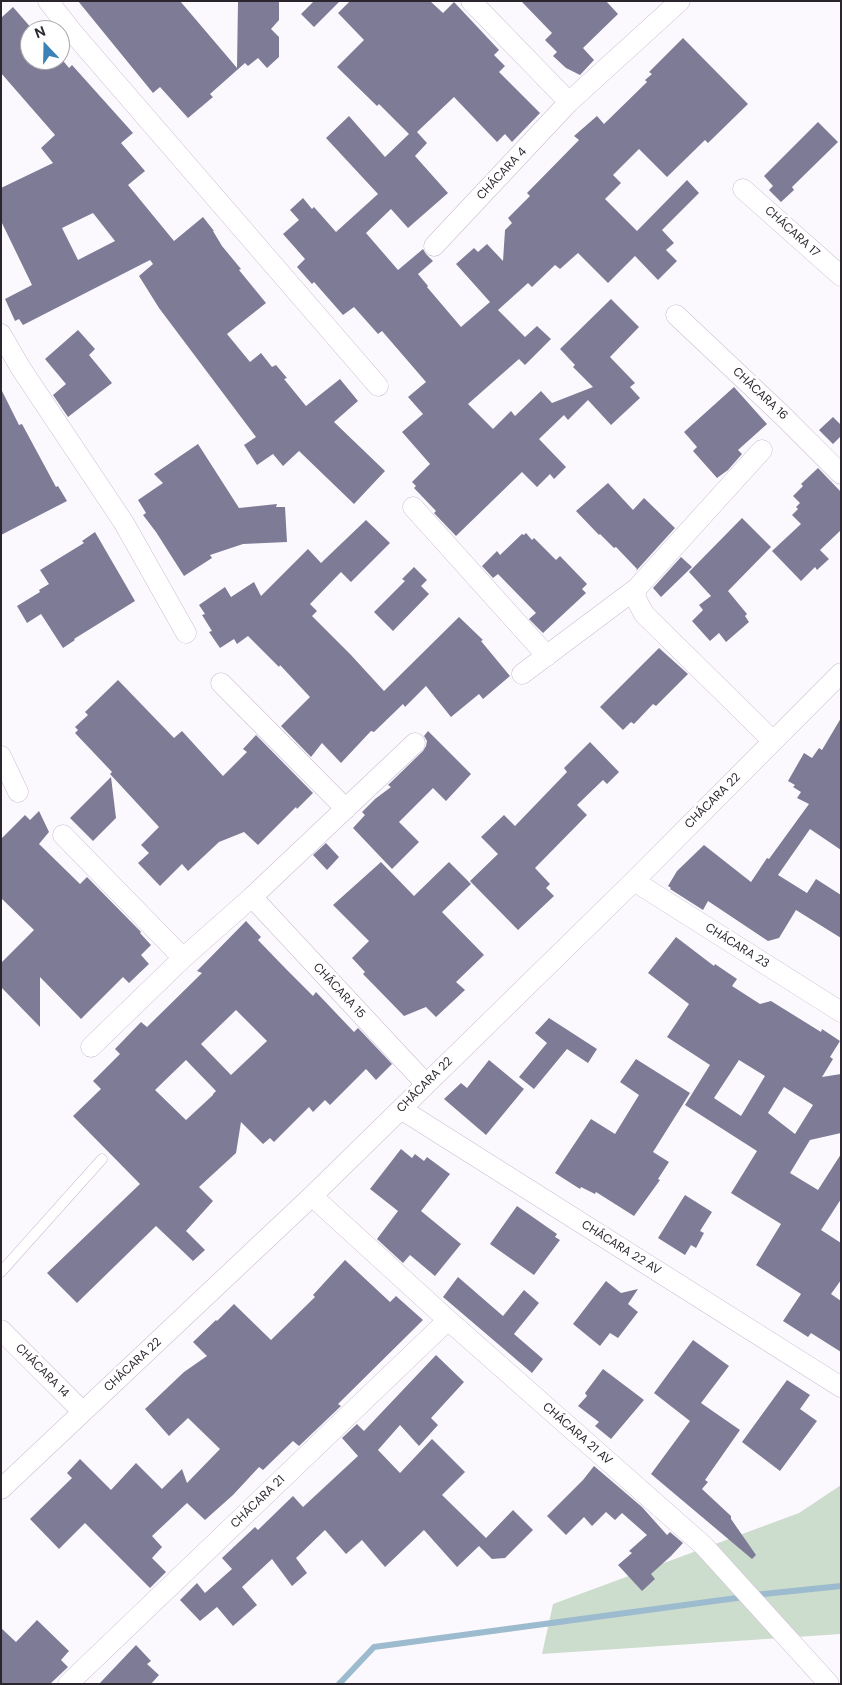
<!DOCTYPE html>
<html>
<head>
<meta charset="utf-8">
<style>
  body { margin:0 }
  #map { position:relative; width:842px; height:1685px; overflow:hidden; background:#fcf9fe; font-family:"DM Sans",sans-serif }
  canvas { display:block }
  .frame { position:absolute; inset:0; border:2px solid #2b252e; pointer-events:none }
  .north { position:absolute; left:20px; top:20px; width:50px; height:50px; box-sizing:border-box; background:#fff; border:1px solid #aaa8ab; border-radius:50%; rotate:339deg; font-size:14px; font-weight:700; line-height:20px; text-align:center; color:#2b252e }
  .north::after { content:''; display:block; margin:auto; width:18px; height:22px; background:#3b83b7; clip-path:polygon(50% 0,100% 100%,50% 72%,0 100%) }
</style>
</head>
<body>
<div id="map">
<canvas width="842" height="1685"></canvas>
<div class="frame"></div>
<div class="north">N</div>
</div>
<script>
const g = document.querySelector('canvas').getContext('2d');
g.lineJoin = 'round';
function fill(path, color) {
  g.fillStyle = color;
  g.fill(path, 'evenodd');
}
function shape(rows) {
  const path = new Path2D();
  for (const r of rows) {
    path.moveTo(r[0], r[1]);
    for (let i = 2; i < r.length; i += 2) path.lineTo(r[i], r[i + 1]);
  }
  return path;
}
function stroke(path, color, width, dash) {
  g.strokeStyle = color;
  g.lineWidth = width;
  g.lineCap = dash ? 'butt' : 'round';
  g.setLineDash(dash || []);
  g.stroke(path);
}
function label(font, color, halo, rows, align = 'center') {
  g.font = font + ' "DM Sans",sans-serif';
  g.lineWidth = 5;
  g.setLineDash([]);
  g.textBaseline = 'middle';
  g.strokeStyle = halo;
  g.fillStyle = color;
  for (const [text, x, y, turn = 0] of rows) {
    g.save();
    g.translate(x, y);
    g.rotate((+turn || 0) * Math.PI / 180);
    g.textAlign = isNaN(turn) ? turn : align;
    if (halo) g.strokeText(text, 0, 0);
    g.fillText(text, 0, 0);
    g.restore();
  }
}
const green = shape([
  [841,1485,841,1634,542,1654,553,1604,799,1513]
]);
const stream = shape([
  [754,1595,841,1586],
  [339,1684,374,1647,744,1597]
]);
const building = shape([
  [78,1,180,1,237,68,238,1,279,1,279,20,271,29,279,37,279,57,267,68,258,58,248,66,245,63,210,94,213,97,188,118,160,87,153,93],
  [314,1,340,1,314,27,301,14],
  [350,1,430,1,443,13,454,2,499,50,494,55,505,66,499,72,540,113,512,142,505,134,497,142,454,97,417,132,427,143,415,156,448,193,408,228,391,209,366,233,398,270,423,249,426,254,433,261,418,274,428,286,427,287,461,327,490,302,456,264,474,248,478,252,487,244,503,261,505,230,512,223,508,218,530,196,527,193,579,140,574,136,597,116,604,124,647,82,645,80,652,74,649,72,683,38,748,104,708,143,705,140,667,177,639,149,613,175,621,183,605,199,637,231,687,180,699,193,662,230,674,243,666,250,677,261,658,280,635,256,608,283,578,253,560,269,555,265,532,287,528,283,498,310,525,337,537,326,551,339,525,365,519,359,468,404,493,429,511,411,515,416,541,391,552,403,593,387,573,367,575,365,560,349,611,299,639,327,610,357,635,383,630,387,640,398,611,425,588,400,568,420,564,415,539,439,566,467,554,479,550,474,537,487,522,472,456,536,434,513,436,511,414,488,416,486,412,482,430,464,402,432,423,414,408,397,426,382,382,331,378,334,354,307,343,315,314,282,312,284,297,267,305,259,283,234,299,220,290,210,303,198,312,209,314,207,336,232,378,194,326,138,349,116,385,157,409,134,379,104,377,106,337,67,364,40,338,13],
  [521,1,606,1,618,14,583,48,594,60,580,75,566,68,553,56,557,52,545,40,552,33],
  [13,7,33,30,30,30,30,60,60,60,60,57,69,68,72,65,133,133,121,143,145,171,128,185,174,241,203,217,214,231,213,231,222,246,241,269,239,270,266,303,227,334,250,362,261,353,272,367,276,365,287,378,284,379,306,406,340,379,358,401,334,422,385,471,354,504,299,451,283,466,273,454,257,465,244,445,256,437,159,308,139,276,153,264,150,260,23,325,19,319,15,321,5,299,32,285,1,221,1,188,53,163,41,148,55,135,1,73,1,18],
  [93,213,115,241,78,260,62,228],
  [818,122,838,142,792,187,794,190,781,202,769,190,773,186,764,176],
  [78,330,95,349,89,355,112,383,68,417,53,395,66,384,45,359],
  [734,387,767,424,738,450,742,454,728,470,717,478,693,451,697,447,684,432],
  [1,389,19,425,22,424,56,487,58,486,67,501,1,535],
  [833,417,841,425,841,436,833,444,819,430],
  [198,444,239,508,277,504,276,507,285,507,287,542,243,544,210,555,212,558,184,576,156,532,143,515,146,513,138,500,163,483,154,474],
  [818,468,841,492,841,530,820,550,829,559,817,570,815,567,801,581,772,551,801,524,792,515,798,509,796,507,800,503,793,496,803,486,801,484],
  [608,483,633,510,644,498,675,528,636,571,637,569,616,547,614,548,600,534,599,535,576,511],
  [742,518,771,547,728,591,747,614,745,616,749,622,726,642,719,633,710,641,692,621,703,610,699,605,711,596,689,572],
  [366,520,390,543,351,582,341,572,310,604,317,611,312,616,351,655,384,691,459,617,483,640,481,641,510,676,483,699,479,694,451,717,426,686,405,707,403,704,374,732,371,731,341,763,322,743,311,757,281,726,310,697,280,665,279,667,248,636,237,644,234,639,220,648,209,632,212,631,202,615,205,614,199,605,225,587,231,597,254,582,261,596,308,549,321,563],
  [95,532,135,601,74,639,75,640,63,648,41,614,27,623,17,606,40,592,39,590,49,584,40,570,84,543,82,541],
  [526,533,532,540,534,538,556,560,560,556,587,584,582,589,586,593,543,633,529,619,536,613,498,574,493,578,482,566,497,551,500,555,522,534,524,535],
  [681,557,692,567,661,597,653,588],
  [414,567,427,580,421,586,429,594,393,631,374,612,405,581,402,579],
  [659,648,688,674,656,706,653,704,634,724,631,722,623,730,600,707],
  [118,680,174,738,182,731,223,776,247,752,243,749,256,735,313,793,297,809,296,807,258,845,244,832,219,842,188,871,182,864,160,886,138,863,149,853,141,845,159,827,110,774,112,772,75,733,78,730,75,727,88,715,85,712],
  [841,718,841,850,810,829,778,875,807,893,816,879,841,895,841,938,796,910,779,938,768,941,708,901,703,910,670,889,671,888,668,886,677,871,704,845,751,882,767,858,769,859,809,804,797,798,801,792,793,787,795,785,788,781,804,753,812,758,819,748,822,750],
  [428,731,471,774,446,801,433,788,399,822,419,842,392,869,353,828,365,815,362,812,375,799,391,787,388,785,423,751,426,746,427,741,424,736],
  [590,742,619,772,607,784,603,780,577,805,587,815,535,868,550,884,546,888,554,896,518,930,470,881,498,854,481,837,504,815,515,826,567,772,564,768],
  [111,777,116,818,93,841,70,818],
  [39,811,49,832,39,844,80,884,87,877,141,932,140,933,151,945,141,955,149,964,129,983,123,977,81,1019,40,977,40,1027,1,987,1,963,34,930,1,898,1,839,25,815,30,820],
  [326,843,339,857,327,870,313,855],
  [381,862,414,896,449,862,471,884,442,912,484,955,456,982,465,990,436,1017,426,1007,404,1016,363,974,365,972,352,958,369,941,333,905],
  [246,921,261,937,258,940,286,969,313,996,316,992,354,1032,358,1028,392,1064,376,1080,366,1069,330,1105,325,1100,313,1112,309,1107,274,1142,270,1138,263,1144,241,1122,236,1153,199,1187,213,1201,186,1231,205,1250,193,1261,156,1226,77,1303,47,1273,140,1184,73,1116,101,1089,93,1081,120,1054,115,1049,141,1022,147,1027,202,973,197,971],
  [236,1010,267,1041,231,1075,201,1044],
  [186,1060,216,1091,213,1094,213,1095,186,1120,155,1090],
  [676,937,714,966,715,964,737,979,732,986,760,1004,771,1001,821,1032,822,1029,840,1041,830,1057,833,1059,822,1077,841,1074,841,1133,810,1140,790,1173,818,1190,841,1154,841,1199,821,1230,841,1243,841,1280,831,1294,841,1301,841,1352,811,1333,808,1337,783,1321,801,1294,756,1265,781,1224,731,1193,757,1151,685,1105,710,1065,667,1037,689,1004,648,973],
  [739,1060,765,1076,741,1116,714,1098],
  [784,1087,813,1105,795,1134,768,1113],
  [549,1018,597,1049,588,1063,567,1049,534,1089,519,1077,547,1043,535,1033],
  [636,1059,690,1093,653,1152,669,1162,658,1179,660,1180,634,1216,596,1192,595,1194,581,1187,580,1189,555,1173,591,1119,615,1134,639,1095,620,1082],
  [489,1060,524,1089,486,1135,444,1099,461,1083,467,1088],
  [401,1149,412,1158,415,1154,424,1161,427,1157,450,1174,421,1211,461,1244,435,1276,410,1255,403,1263,377,1239,398,1211,370,1189],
  [685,1195,712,1212,700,1231,704,1233,696,1248,691,1245,685,1255,658,1238],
  [517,1206,557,1234,555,1237,560,1240,534,1275,490,1244],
  [345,1260,390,1302,396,1296,423,1320,338,1404,341,1406,299,1446,293,1441,263,1470,259,1467,233,1495,205,1520,187,1503,168,1521,152,1536,162,1547,152,1558,166,1572,150,1588,85,1523,59,1549,30,1519,72,1478,67,1473,80,1459,111,1490,136,1463,162,1489,182,1469,187,1483,220,1449,188,1418,169,1436,145,1409,184,1372,207,1356,193,1342,216,1320,217,1321,234,1304,271,1340,315,1297,313,1295],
  [458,1277,503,1316,524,1290,539,1303,514,1334,543,1359,532,1373,443,1297],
  [606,1281,621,1293,638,1289,628,1304,638,1312,618,1338,610,1333,600,1346,573,1324],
  [693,1340,729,1366,701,1403,740,1430,705,1480,708,1482,702,1489,731,1516,731,1519,756,1555,752,1559,651,1474,690,1421,654,1393],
  [436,1355,464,1382,431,1418,438,1425,419,1446,400,1425,378,1450,400,1473,432,1439,465,1472,442,1495,486,1538,513,1510,533,1530,505,1558,492,1559,479,1546,457,1567,424,1530,385,1567,362,1540,346,1554,325,1530,296,1558,307,1573,292,1586,272,1559,242,1587,257,1605,233,1626,217,1607,200,1621,180,1600,197,1583,205,1593,232,1569,222,1558,255,1527,258,1530,293,1496,303,1507,358,1456,342,1438,357,1424,364,1431],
  [603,1369,644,1400,611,1439,595,1426,599,1422,578,1406,587,1396,585,1393],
  [787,1380,810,1395,800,1409,817,1421,780,1471,742,1442],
  [594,1466,642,1507,667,1535,670,1532,683,1543,671,1556,651,1574,655,1579,642,1591,618,1565,632,1553,629,1551,647,1535,622,1513,615,1520,606,1512,592,1526,584,1517,566,1535,547,1516,583,1480],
  [37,1620,69,1651,61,1660,68,1667,50,1684,1,1684,1,1628,16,1642],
  [136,1645,151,1661,147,1664,159,1675,151,1684,99,1684]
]);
const service = shape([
  [1,1272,102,1159]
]);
const minor = shape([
  [48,1,74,34,378,386],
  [471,1,569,102,680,1],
  [743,189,841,276],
  [434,246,569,102],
  [676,315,782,415,841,474],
  [1,334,20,367,124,523,186,633],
  [762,450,637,588,635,597,644,614,773,741],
  [413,507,547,656],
  [522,674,637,588],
  [221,683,346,809],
  [1,756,18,792],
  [63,835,183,958],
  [634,881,841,1012],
  [252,897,415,743],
  [91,1047,183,958,252,897,426,1084],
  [401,1109,841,1387],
  [312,1196,448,1320,704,1546,829,1684],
  [1,1330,83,1412],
  [1,1489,312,1196,634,881,841,673],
  [68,1684,448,1320]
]);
const streetNames = [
  ["CHÁCARA 4",502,174,-47],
  ["CHÁCARA 17",792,232,42],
  ["CHÁCARA 16",760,394,43],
  ["CHÁCARA 22",713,801,-45],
  ["CHÁCARA 23",737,946,32],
  ["CHÁCARA 15",339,991,47],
  ["CHÁCARA 22",425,1085,-45],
  ["CHÁCARA 22 AV",621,1248,32],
  ["CHÁCARA 22",133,1365,-43],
  ["CHÁCARA 14",42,1371,45],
  ["CHÁCARA 21 AV",577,1434,41],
  ["CHÁCARA 21",258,1502,-44]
];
fill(green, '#cdddcd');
stroke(stream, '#9dbbce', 6);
fill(building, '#7e7b96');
stroke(service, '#cbbbd4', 11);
stroke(minor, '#cbbbd4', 21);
stroke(service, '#fff', 10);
stroke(minor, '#fff', 20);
label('12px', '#2b252e', '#fff', streetNames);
</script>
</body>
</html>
